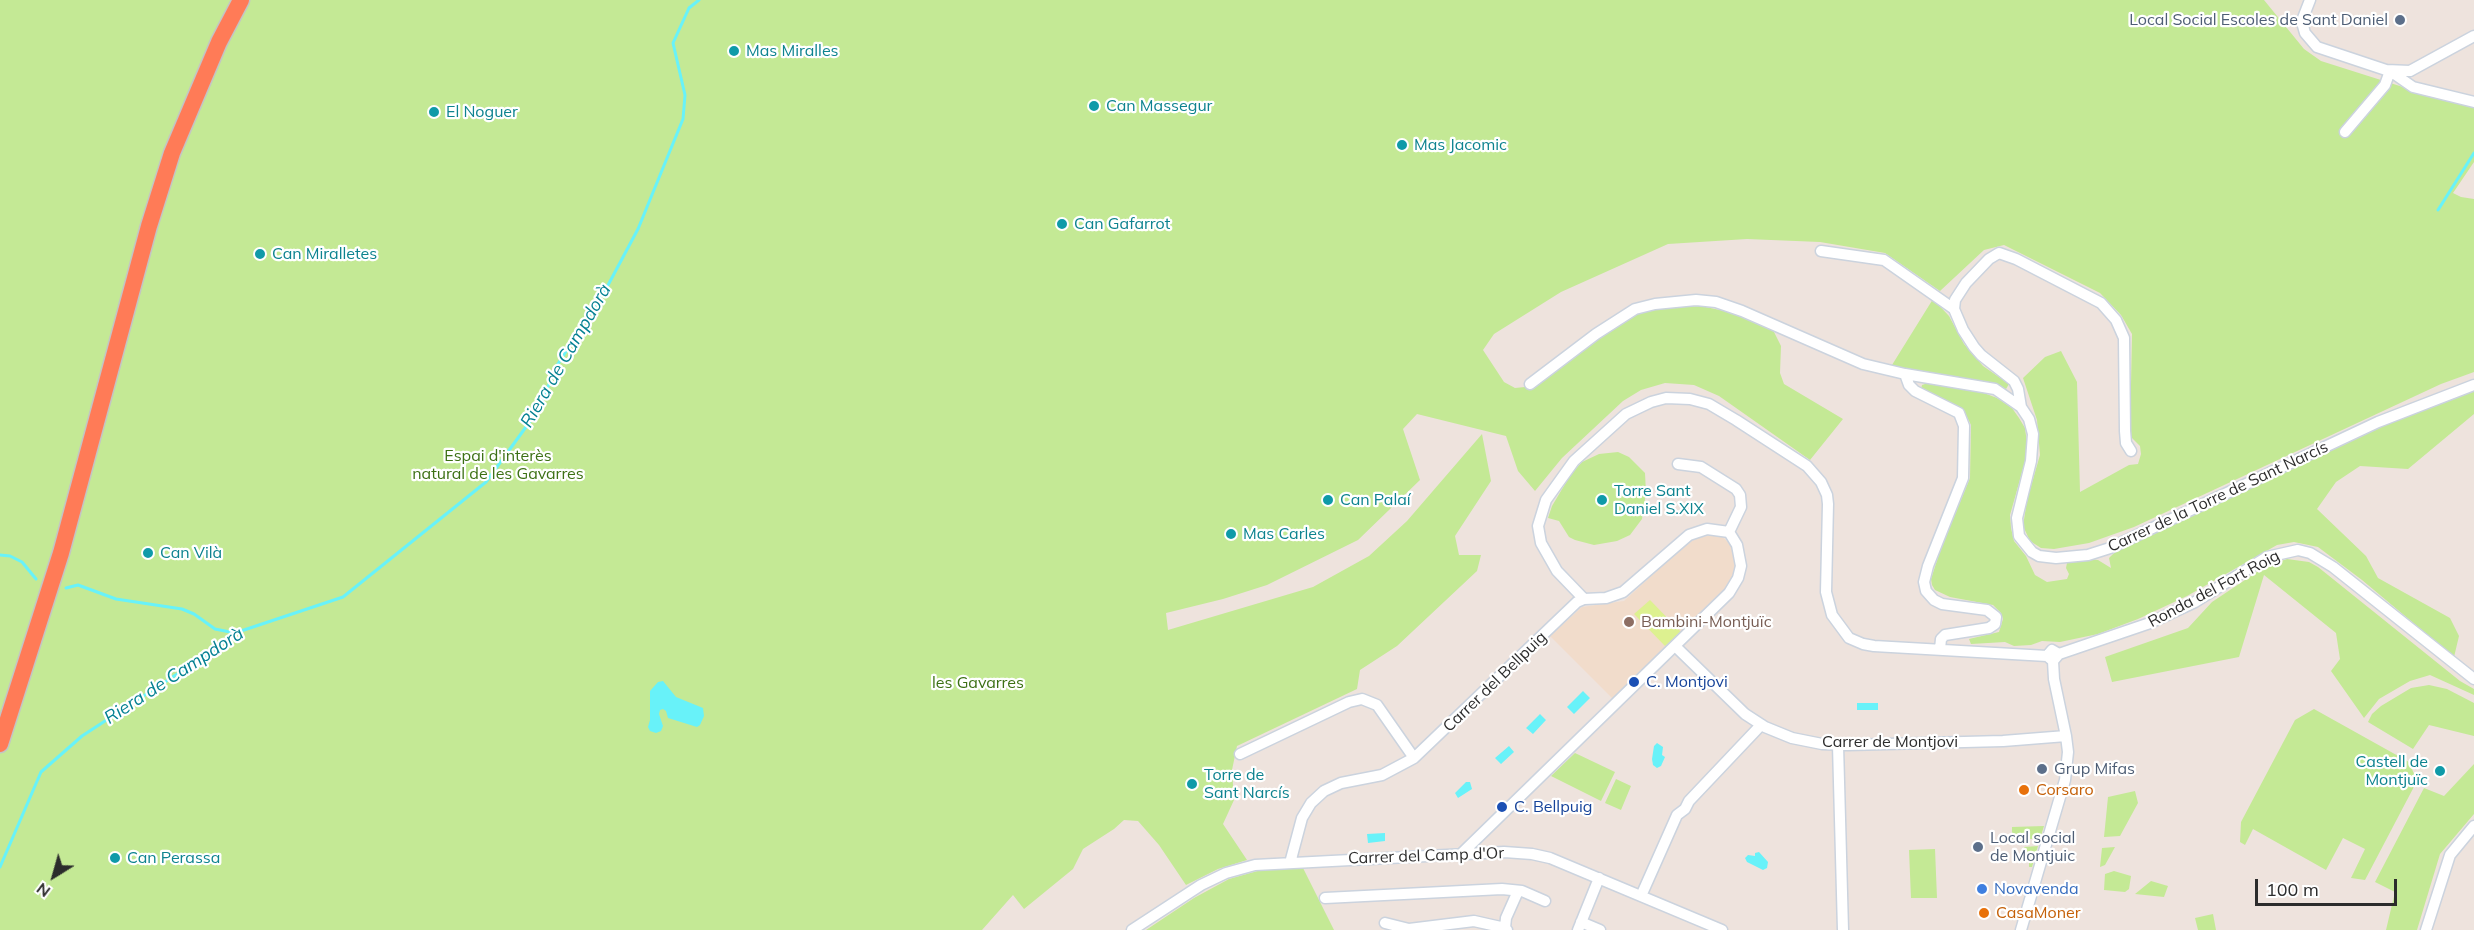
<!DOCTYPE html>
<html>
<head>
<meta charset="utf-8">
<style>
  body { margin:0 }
  #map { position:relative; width:2474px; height:930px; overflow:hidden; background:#eee3dd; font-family:Mulish,sans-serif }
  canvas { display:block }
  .north { position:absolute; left:24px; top:846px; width:60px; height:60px; -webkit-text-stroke:4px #fff; paint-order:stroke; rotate:217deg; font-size:16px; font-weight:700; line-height:24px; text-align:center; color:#2c2c2c }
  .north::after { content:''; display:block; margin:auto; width:21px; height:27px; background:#2c2c2c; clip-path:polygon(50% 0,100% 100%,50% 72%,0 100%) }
  .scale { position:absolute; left:2255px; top:879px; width:142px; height:27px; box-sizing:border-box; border:3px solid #2c2c2c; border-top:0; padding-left:8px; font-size:18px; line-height:21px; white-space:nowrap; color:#2c2c2c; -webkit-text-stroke:4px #fff; paint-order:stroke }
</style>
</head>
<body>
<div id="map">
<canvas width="2474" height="930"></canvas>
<div class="north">N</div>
<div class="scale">100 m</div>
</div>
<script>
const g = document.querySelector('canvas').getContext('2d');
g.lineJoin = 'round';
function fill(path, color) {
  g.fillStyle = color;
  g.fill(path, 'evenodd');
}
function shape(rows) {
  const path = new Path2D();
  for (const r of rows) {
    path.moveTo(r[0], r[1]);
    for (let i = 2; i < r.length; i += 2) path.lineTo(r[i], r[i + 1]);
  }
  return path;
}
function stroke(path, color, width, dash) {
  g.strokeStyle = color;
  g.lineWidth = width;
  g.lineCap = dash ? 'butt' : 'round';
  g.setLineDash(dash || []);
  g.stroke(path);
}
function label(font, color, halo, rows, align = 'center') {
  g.font = font + ' Mulish,sans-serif';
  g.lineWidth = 4.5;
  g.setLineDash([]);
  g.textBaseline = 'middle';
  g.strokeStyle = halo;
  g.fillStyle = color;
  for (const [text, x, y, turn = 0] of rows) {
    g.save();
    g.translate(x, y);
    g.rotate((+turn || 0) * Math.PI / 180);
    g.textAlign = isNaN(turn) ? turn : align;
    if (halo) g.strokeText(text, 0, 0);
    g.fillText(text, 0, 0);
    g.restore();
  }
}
const education = shape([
  [1711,535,1723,537,1733,548,1737,561,1735,574,1720,596,1614,700,1550,636,1582,607,1624,601,1683,547,1695,539]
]);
const green = shape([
  [0,0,2264,0,2304,49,2321,61,2425,94,2474,104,2474,162,2453,193,2461,197,2474,199,2474,372,2441,384,2134,527,2089,543,2054,549,2041,548,2030,541,2023,526,2027,500,2040,455,2037,420,2023,378,2045,357,2061,351,2077,382,2080,492,2129,465,2138,464,2141,454,2140,446,2130,436,2132,334,2121,315,2100,293,2004,245,1984,250,1940,291,1885,253,1820,242,1747,239,1668,244,1561,292,1494,334,1483,350,1504,382,1515,388,1535,386,1588,344,1630,317,1650,309,1701,306,1734,313,1773,330,1781,346,1780,373,1784,384,1843,419,1810,460,1719,396,1694,385,1665,383,1641,390,1623,401,1562,458,1535,491,1518,471,1506,436,1417,414,1403,429,1420,480,1358,540,1267,585,1223,599,1166,613,1168,630,1313,587,1369,556,1407,521,1482,434,1491,481,1455,536,1459,555,1481,555,1477,571,1397,646,1360,670,1357,689,1237,746,1232,770,1234,800,1223,824,1247,860,1218,869,1186,885,1159,845,1138,821,1124,820,1114,829,1083,849,1073,869,1024,909,1013,895,982,930,0,930],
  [1933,299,1949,316,1964,344,1983,366,2009,384,2006,389,1992,383,1948,378,1901,369,1892,365],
  [1928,383,1984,393,1997,398,2012,408,2019,418,2025,428,2028,451,2010,515,2011,528,2014,541,2026,556,2035,575,2047,582,2067,579,2069,574,2066,568,2067,563,2090,559,2098,560,2111,568,2109,558,2115,552,2383,426,2474,391,2474,414,2408,469,2360,466,2336,482,2317,509,2366,556,2378,578,2450,618,2459,636,2454,657,2362,580,2318,547,2294,542,2277,545,2187,596,2138,619,2098,634,2060,642,2042,641,2031,645,2014,646,2005,642,1971,644,1969,639,1999,632,2003,619,2001,613,1993,605,1950,597,1935,590,1932,585,1931,579,1941,548,1970,478,1971,425,1963,409,1921,389,1922,385],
  [1618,452,1629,457,1645,473,1646,493,1642,519,1630,535,1617,541,1594,545,1575,540,1569,537,1559,521,1548,518,1552,506,1571,474,1582,462,1599,454],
  [2287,559,2309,562,2318,567,2460,681,2474,689,2474,695,2430,675,2410,681,2379,699,2364,718,2331,671,2340,659,2336,633,2264,575,2239,657,2112,682,2105,657,2188,628,2212,602,2266,566],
  [2429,685,2447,689,2474,703,2474,736,2429,725,2413,749,2368,722,2372,714,2381,706,2411,688],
  [2314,709,2409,762,2417,781,2365,880,2351,878,2365,849,2343,838,2326,870,2253,829,2245,845,2240,842,2241,822,2295,720],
  [1575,753,1615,772,1601,801,1551,776],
  [2474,764,2474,814,2440,854,2417,930,2386,930,2395,892,2375,882,2424,788,2444,796],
  [1616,779,1631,786,1621,810,1605,803],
  [2135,791,2138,803,2120,836,2104,837,2108,797],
  [2044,826,2040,839,2012,839,2012,827],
  [2038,846,2032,867,2029,867,2029,859,2024,859,2024,847],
  [2115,847,2105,865,2100,867,2102,848],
  [1935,849,1937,898,1911,898,1909,850],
  [1303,868,1334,930,1146,930,1194,898,1229,879,1261,870],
  [2114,871,2131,876,2129,889,2125,892,2104,890,2105,874],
  [2151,881,2168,886,2164,897,2135,894],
  [2213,914,2216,930,2198,930,2195,918]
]);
const pitch = shape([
  [1650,600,1681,632,1665,646,1634,614]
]);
const water = shape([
  [663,681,676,697,703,708,704,716,700,725,697,727,668,718,666,711,663,709,660,710,659,714,663,726,661,731,656,733,650,731,648,727,650,720,650,691,658,682],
  [1583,691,1590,698,1574,714,1567,707],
  [1857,703,1878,703,1878,710,1857,710],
  [1540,714,1546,720,1533,734,1526,728],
  [1657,743,1663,747,1662,755,1665,757,1661,766,1657,768,1653,765,1652,759,1654,746],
  [1509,746,1514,752,1501,764,1495,758],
  [1466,782,1470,782,1472,789,1458,798,1455,793],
  [1385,833,1385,841,1368,843,1367,834],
  [1759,852,1768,862,1767,868,1763,870,1747,862,1745,858,1748,855,1755,856,1755,853]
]);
const stream = shape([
  [2438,210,2474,153],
  [0,555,10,556,22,562,36,579],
  [66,588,78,585,116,599,182,609,194,614,215,629,235,633],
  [0,867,41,772,82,736,211,652,235,633,343,597,486,482,539,409,556,367,607,287,638,229,683,119,685,95,673,43,689,8,699,0]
]);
const minor = shape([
  [2310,0,2303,18,2303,26,2305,33,2317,47,2386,70,2410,71,2474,36],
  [2390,71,2413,87,2474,102],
  [2345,132,2385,85,2390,71],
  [1821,251,1884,260,1954,309,1963,330,1974,347,1981,355,2014,381,2018,389,2021,407],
  [1954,309,1955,300,1966,283,1989,259,1999,253,2016,259,2101,303,2116,320,2124,338,2125,431,2126,443,2131,451],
  [1905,374,1909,385,1915,391,1959,413,1964,426,1963,478,1928,566,1924,582,1926,591,1934,600,1942,604,1987,610,1996,617,1995,624,1989,628,1945,635,1941,639,1940,649],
  [1530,384,1596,334,1635,309,1655,304,1696,300,1716,302,1742,311,1863,364,1905,374,1995,389,2021,407,2029,419,2033,434,2031,461,2017,518,2019,536,2032,552,2039,556,2056,558,2088,555,2110,548,2378,422,2474,385],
  [1678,464,1701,467,1736,489,1740,495,1741,507,1729,532],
  [1584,599,1557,571,1541,543,1538,526,1546,500,1574,461,1626,414,1651,402,1666,398,1690,399,1709,404,1736,420,1807,466,1821,482,1827,495,1828,504,1826,592,1832,615,1849,638,1863,644,1874,646,2047,656],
  [1676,647,1745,714,1765,727,1792,738,1822,744,1848,745,2003,741,2066,736],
  [2059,654,2150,623,2195,602,2267,557,2298,550,2310,553,2333,567,2474,679],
  [1838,745,1843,930],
  [1240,754,1349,702,1362,699,1377,705,1414,758],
  [1290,863,1302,818,1311,803,1324,791,1341,783,1382,775,1414,758,1577,602,1584,599,1606,598,1623,592,1689,535,1707,529,1729,532,1737,545,1741,566,1738,578,1729,593,1460,855],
  [1641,896,1677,815,1685,809,1689,801,1761,725],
  [1325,898,1502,889,1522,891,1545,901],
  [1581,922,1600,930],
  [1385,923,1409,929,1474,921,1505,928,1507,930],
  [1505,928,1506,918,1518,891],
  [1132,930,1201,885,1226,873,1255,865,1504,852,1532,854,1550,858,1722,930],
  [1578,930,1599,878],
  [2021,930,2065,780,2068,752,2066,736,2054,679,2053,661,2059,654,2052,650,2047,656,2053,661],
  [2426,930,2450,855,2474,826]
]);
const highway = shape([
  [0,744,61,553,149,226,172,153,219,42,241,0]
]);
const markers = [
  [2400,20,6,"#5c6f8a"],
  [734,51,6,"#0f9aa8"],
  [1094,106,6,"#0f9aa8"],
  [434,112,6,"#0f9aa8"],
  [1402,145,6,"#0f9aa8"],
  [1062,224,6,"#0f9aa8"],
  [260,254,6,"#0f9aa8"],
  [1328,500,6,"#0f9aa8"],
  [1602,500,6,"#0f9aa8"],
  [1231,534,6,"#0f9aa8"],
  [148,553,6,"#0f9aa8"],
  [1629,622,6,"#8d6e63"],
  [1634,682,6,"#1a4fb4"],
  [2042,769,6,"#5c6f8a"],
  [2440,771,6,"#0f9aa8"],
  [1192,784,6,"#0f9aa8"],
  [2024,790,6,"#e8710a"],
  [1502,807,6,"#1a4fb4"],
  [1978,847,6,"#5c6f8a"],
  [115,858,6,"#0f9aa8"],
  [1982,889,6,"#3f7fe0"],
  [1984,913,6,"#e8710a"]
];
const serviceNames = [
  ["Local Social Escoles de Sant Daniel",2388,20,"right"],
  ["Grup Mifas",2054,769],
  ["Local social",1990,838],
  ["de Montjuic",1990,856]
];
const cultureNames = [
  ["Mas Miralles",746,51],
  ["Can Massegur",1106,106],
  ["El Noguer",446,112],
  ["Mas Jacomic",1414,145],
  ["Can Gafarrot",1074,224],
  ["Can Miralletes",272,254],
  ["Torre Sant",1614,491],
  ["Daniel S.XIX",1614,509],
  ["Can Palaí",1340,500],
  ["Mas Carles",1243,534],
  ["Can Vilà",160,553],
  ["Castell de",2428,762,"right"],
  ["Montjuïc",2428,780,"right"],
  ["Torre de",1204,775],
  ["Sant Narcís",1204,793],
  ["Can Perassa",127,858]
];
const parkNames = [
  ["Espai d'interès",498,456],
  ["natural de les Gavarres",498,474],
  ["les Gavarres",978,683]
];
const streetNames = [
  ["Carrer de la Torre de Sant Narcís",2218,497,-25],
  ["Ronda del Fort Roig",2214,589,-28],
  ["Carrer del Bellpuig",1495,682,-44],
  ["Carrer de Montjovi",1890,742],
  ["Carrer del Camp d'Or",1426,856,-2]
];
const educationNames = [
  ["Bambini-Montjuïc",1641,622]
];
const transitNames = [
  ["C. Montjovi",1646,682],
  ["C. Bellpuig",1514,807]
];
const foodNames = [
  ["Corsaro",2036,790],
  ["CasaMoner",1996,913]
];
const shopNames = [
  ["Novavenda",1994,889]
];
const waterNames = [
  ["Riera de Campdorà",566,356,-60],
  ["Riera de Campdorà",174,676,-33]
];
fill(education, '#f1dccb');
fill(green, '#c4e995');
fill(pitch, '#ddf190');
fill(water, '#68f2f9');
stroke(stream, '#68f2f9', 3);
stroke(minor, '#cbd3de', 13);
stroke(highway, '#c4c4c4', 19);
stroke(minor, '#fff', 10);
stroke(highway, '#ff7b57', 16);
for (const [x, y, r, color] of markers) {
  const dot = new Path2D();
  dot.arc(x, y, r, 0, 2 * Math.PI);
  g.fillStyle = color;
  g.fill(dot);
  stroke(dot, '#fff', 2);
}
label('16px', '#4e5e75', '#fff', serviceNames, 'left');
label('16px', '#0d838f', '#fff', cultureNames, 'left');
label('16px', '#3c7014', '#fff', parkNames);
label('16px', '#2c2c2c', '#fff', streetNames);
label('16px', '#785e54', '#fff', educationNames, 'left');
label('16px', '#164399', '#fff', transitNames, 'left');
label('16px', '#c56008', '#fff', foodNames, 'left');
label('16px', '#366cbe', '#fff', shopNames, 'left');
label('italic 18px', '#048092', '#fff', waterNames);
</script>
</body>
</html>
